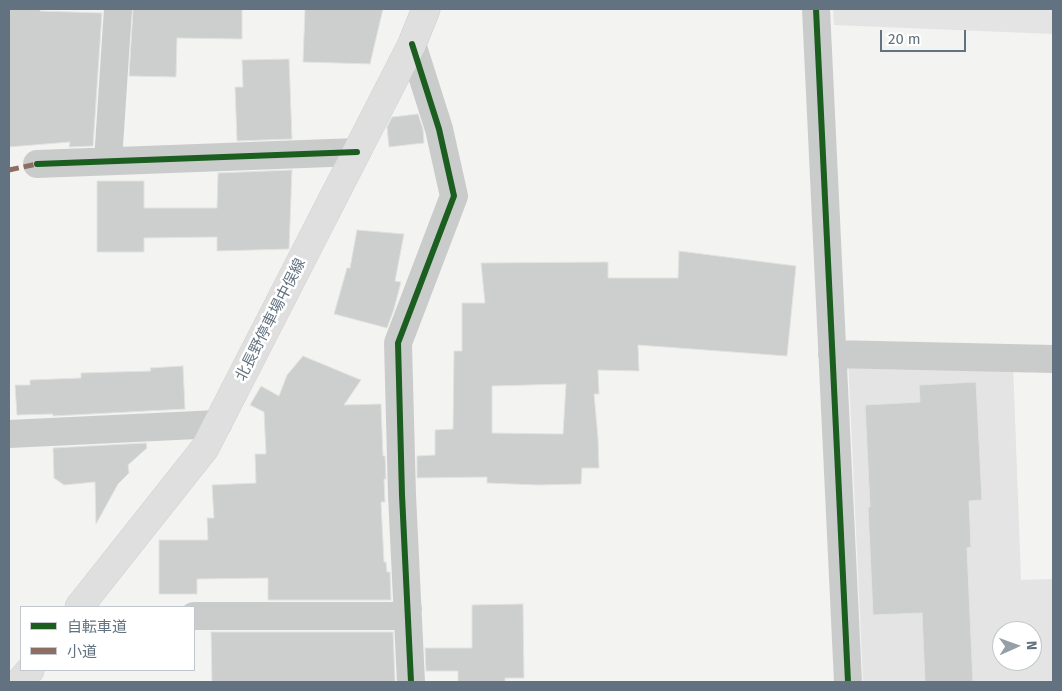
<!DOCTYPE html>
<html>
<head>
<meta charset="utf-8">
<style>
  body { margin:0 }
  #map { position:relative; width:1062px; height:691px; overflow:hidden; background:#f3f3f1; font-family:"Fira Sans","Noto Sans JP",sans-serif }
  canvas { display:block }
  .frame { position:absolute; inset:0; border:10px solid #637280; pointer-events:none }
  .legend { position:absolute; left:20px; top:606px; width:175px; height:65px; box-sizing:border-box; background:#fff; border:1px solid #c1c7cc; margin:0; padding:6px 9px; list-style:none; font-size:15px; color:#637280 }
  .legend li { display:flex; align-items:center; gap:10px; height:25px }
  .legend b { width:25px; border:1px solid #c1c7cc }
  .north { position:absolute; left:992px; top:621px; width:50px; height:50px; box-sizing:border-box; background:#fff; border:1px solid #c1c7cc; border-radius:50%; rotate:88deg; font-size:14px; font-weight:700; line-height:20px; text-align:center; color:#637280 }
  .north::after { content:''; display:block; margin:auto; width:18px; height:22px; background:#959fa8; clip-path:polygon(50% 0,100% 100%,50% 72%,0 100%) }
  .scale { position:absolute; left:880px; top:30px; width:86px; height:22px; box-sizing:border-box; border:2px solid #637280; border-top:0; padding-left:6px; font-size:15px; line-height:18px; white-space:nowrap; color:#637280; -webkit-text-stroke:4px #fff; paint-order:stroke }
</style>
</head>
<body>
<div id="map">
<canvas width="1062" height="691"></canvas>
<div class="frame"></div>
<ul class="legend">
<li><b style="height:6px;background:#1b5e20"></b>自転車道</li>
<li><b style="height:6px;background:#8d6e63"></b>小道</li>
</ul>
<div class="north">N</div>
<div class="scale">20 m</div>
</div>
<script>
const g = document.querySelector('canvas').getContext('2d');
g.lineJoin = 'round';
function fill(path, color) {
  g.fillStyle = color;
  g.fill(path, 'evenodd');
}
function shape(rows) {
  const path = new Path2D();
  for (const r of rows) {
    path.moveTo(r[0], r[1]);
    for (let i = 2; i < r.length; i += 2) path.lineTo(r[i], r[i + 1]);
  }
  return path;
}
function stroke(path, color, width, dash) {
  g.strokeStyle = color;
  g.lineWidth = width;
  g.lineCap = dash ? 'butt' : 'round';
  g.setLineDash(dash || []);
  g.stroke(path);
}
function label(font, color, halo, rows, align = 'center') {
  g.font = font + ' "Fira Sans","Noto Sans JP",sans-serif';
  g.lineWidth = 5;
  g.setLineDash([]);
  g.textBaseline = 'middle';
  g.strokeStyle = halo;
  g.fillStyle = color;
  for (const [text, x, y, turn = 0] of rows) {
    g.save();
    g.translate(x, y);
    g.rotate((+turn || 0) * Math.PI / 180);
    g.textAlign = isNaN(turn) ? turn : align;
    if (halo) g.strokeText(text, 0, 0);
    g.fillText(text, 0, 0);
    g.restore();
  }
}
const built = shape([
  [833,9,1053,9,1053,34,834,25],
  [848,357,1013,364,1021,580,1053,579,1053,682,863,682],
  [1002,631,1032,631,1032,661,1002,661]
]);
const building = shape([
  [9,9,40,9,40,11,102,13,93,146,69,147,70,142,9,147,9,9],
  [133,9,242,9,242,39,177,38,176,77,129,76,133,9],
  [305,9,383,9,370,64,303,62,305,9],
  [289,59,292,139,237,141,235,87,243,87,242,60,289,59],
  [418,114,423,129,424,143,389,147,387,127,392,117,418,114],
  [292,170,289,249,217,251,217,237,144,238,144,252,97,252,97,181,144,181,144,208,217,208,218,173,292,170],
  [357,230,404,234,395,281,401,282,394,309,387,328,334,314,347,268,350,268,357,230],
  [679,251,796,266,787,356,638,345,639,371,598,370,599,394,594,394,598,438,599,468,582,468,581,484,538,485,487,483,487,477,417,478,417,456,435,455,435,430,453,429,454,351,462,351,462,303,485,303,481,263,608,262,608,278,678,278,679,251],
  [566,384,563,434,492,433,492,386,566,384],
  [303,356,361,380,344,405,381,404,383,456,385,456,386,479,384,479,385,502,381,502,384,562,386,562,387,572,390,572,391,600,268,600,268,578,197,579,197,594,159,594,159,540,208,540,207,518,214,518,212,485,256,483,255,454,266,454,264,412,250,405,261,386,279,396,287,375,303,356],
  [183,366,185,409,53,416,53,414,17,415,15,385,30,385,30,380,81,378,81,373,151,371,150,368,183,366],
  [976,382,982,500,969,501,971,547,967,548,973,682,925,682,922,613,873,615,868,507,870,507,865,405,920,402,919,385,976,382],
  [146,443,147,448,128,465,129,473,118,484,96,524,95,482,64,485,54,478,53,448,146,443],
  [523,604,524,678,505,678,505,682,458,682,458,671,426,671,425,648,472,648,472,605,523,604],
  [211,632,393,632,395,682,212,682,211,632]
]);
const minor = shape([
  [816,9,848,682],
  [108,161,118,9],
  [37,164,357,152],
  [832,354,1053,359],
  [9,434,218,424],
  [194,616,400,616,408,609],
  [411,682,402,495,398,343,454,196,439,129,412,44]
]);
const major = shape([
  [79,607,205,448,412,44,426,9],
  [20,682,30,670]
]);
const quiet = shape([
  [9,170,37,164]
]);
const cycleway = shape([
  [816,9,848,682],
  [37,164,357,152],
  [411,682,402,495,398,343,454,196,439,129,412,44]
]);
const streetNames = [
  ["北長野停車場中俣線",271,320,-63]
];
fill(built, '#e3e4e3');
fill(building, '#cdcece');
stroke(building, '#e2e2e1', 1);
stroke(major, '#cfcfcf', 29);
stroke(minor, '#cacccc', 28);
stroke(major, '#dfdfe0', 28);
stroke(quiet, '#8d6e63', 5, [10, 5]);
stroke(cycleway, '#1b5e20', 6);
label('15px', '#637280', '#fff', streetNames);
</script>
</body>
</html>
